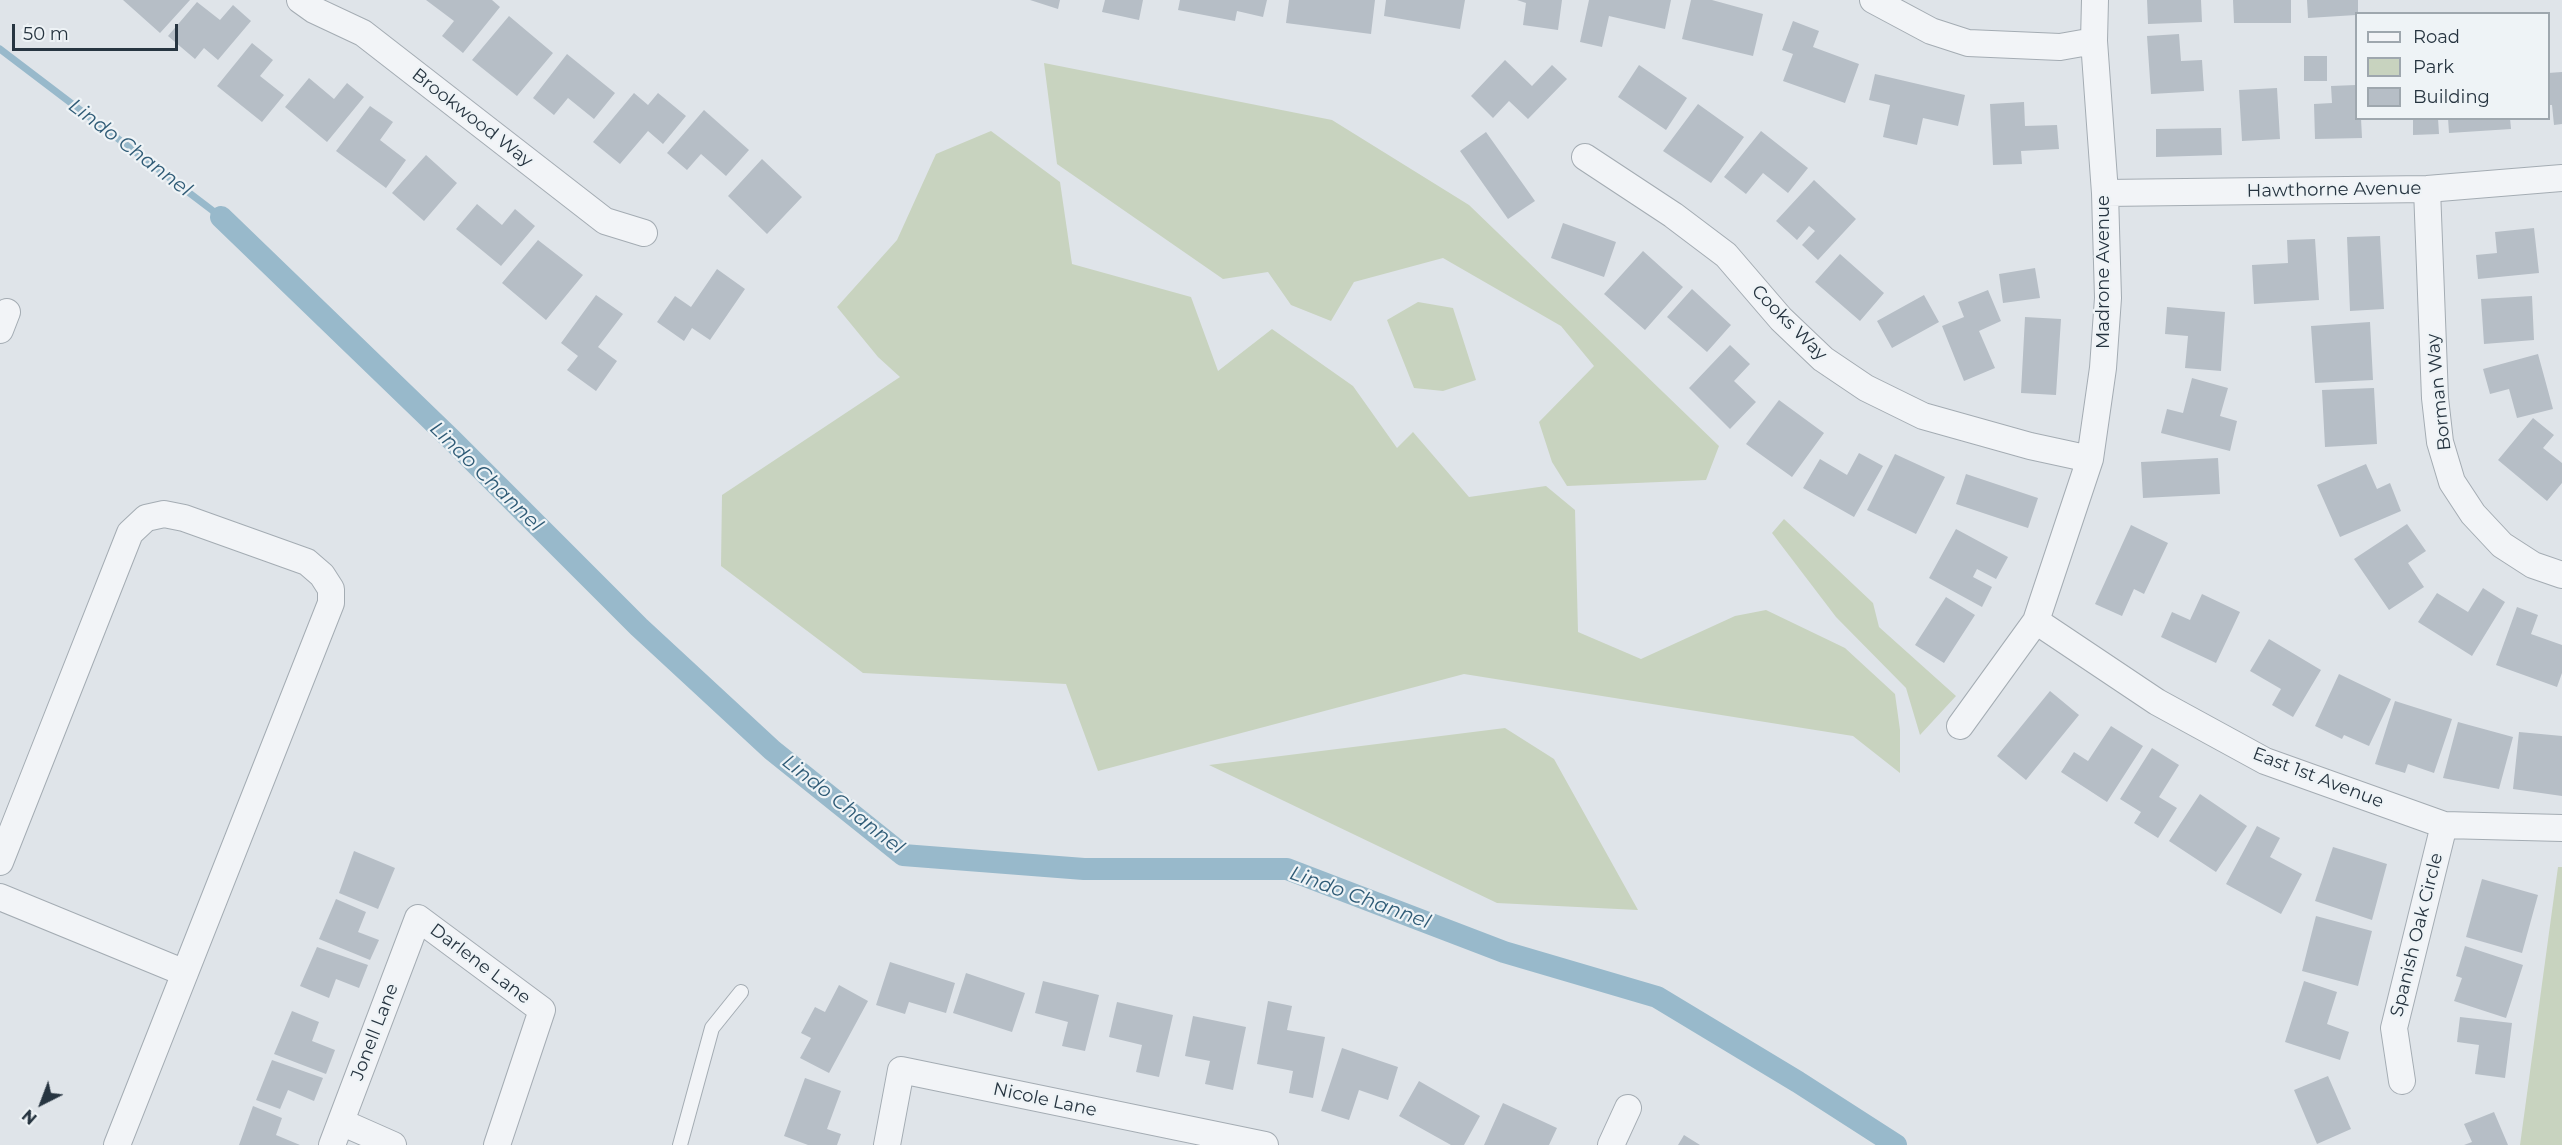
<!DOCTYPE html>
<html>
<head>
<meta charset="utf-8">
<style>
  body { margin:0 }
  #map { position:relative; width:2562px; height:1145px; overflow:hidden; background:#dfe4e9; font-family:Montserrat,sans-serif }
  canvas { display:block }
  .legend { position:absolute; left:2355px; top:12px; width:195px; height:108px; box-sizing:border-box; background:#eef3f6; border:2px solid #9ea7ae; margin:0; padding:8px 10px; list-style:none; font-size:18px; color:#273541 }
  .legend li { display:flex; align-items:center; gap:12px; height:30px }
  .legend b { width:30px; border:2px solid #9ea7ae }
  .north { position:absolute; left:12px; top:1073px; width:60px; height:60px; -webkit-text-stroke:4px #eef3f6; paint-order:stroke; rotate:222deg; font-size:16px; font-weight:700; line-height:24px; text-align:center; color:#273541 }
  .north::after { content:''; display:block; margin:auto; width:21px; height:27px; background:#273541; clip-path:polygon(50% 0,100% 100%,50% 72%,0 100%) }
  .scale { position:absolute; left:12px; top:24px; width:166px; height:27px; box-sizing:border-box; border:3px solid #273541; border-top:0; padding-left:8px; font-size:18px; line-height:21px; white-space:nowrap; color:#273541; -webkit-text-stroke:4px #eef3f6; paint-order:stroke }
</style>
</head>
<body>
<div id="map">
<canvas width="2562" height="1145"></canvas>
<ul class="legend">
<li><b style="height:8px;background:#f2f4f7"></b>Road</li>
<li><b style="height:16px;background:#c8d3bf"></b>Park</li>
<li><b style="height:16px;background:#b6bec6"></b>Building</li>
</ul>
<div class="north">N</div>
<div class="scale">50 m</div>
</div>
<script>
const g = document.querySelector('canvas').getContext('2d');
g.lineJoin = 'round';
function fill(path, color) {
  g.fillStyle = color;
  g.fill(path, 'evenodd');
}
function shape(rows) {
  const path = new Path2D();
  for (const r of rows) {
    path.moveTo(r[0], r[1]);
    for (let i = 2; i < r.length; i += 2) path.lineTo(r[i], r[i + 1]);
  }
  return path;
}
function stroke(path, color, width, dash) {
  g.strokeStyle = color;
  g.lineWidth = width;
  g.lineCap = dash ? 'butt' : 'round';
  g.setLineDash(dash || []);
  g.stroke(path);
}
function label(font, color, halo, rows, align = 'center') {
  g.font = font + ' Montserrat,sans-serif';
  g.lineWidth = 4.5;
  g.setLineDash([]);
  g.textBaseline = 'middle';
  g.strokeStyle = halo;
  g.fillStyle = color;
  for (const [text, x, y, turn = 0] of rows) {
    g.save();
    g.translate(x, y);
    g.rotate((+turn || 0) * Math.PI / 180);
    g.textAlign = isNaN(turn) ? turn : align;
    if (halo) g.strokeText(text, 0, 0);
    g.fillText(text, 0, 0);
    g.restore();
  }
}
const green = shape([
  [1044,63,1332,120,1469,205,1719,446,1706,480,1567,486,1552,462,1539,422,1594,366,1561,326,1443,258,1354,282,1331,321,1291,305,1268,272,1223,279,1057,164],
  [991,131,1060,182,1072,264,1191,297,1218,371,1272,329,1353,386,1397,448,1413,432,1469,497,1546,486,1575,510,1578,632,1641,659,1735,616,1766,610,1845,648,1895,694,1900,730,1900,773,1853,736,1464,674,1098,771,1066,684,863,673,721,566,722,495,900,377,878,357,837,307,897,240,936,154],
  [1418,302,1453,308,1476,380,1443,391,1414,388,1387,320],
  [1784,519,1873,603,1879,627,1956,696,1920,735,1906,688,1836,617,1772,533],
  [1505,728,1554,759,1638,910,1497,903,1209,765],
  [2558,867,2562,867,2562,1145,2520,1145]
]);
const stream = shape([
  [0,49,221,217]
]);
const canal = shape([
  [221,217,451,439,639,627,772,750,903,855,1084,869,1287,869,1504,952,1657,997,1798,1082,1896,1145]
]);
const building = shape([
  [123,0,190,0,160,33],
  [426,0,492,0,500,7,463,53,442,36,454,21],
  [1030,0,1060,0,1058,9],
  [1105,0,1143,0,1139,20,1102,12],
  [1180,0,1267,0,1263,17,1237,11,1235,21,1178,10],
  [1289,0,1375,0,1371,34,1286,23],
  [1386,0,1465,0,1460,29,1384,16],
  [1517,0,1562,0,1558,30,1523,25,1526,3],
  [1589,0,1671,0,1665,29,1609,16,1602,47,1580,42],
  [1691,0,1712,0,1763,14,1753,56,1682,39],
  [2147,0,2201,0,2202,22,2148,24],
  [2233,0,2291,0,2291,23,2234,23],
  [2307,0,2358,0,2358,14,2356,15,2308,18],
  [197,2,220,20,233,5,251,21,218,60,204,48,195,59,168,36],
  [509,16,553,53,517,96,472,60],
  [1793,21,1819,31,1813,47,1859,64,1845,103,1783,81,1793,54,1782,50],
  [2179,34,2181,61,2202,60,2204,91,2151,94,2147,36],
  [252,43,273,60,260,76,284,95,262,122,217,86],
  [567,54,615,93,594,119,568,98,554,115,533,98],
  [2304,56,2327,56,2327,81,2304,81],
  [1505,60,1532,86,1552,65,1567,79,1528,119,1509,101,1493,118,1471,96],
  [1639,65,1687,98,1666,130,1618,97],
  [2562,72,2562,124,2554,125,2552,105,2548,105,2548,73],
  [1875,74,1965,95,1958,126,1923,118,1917,145,1883,137,1890,105,1869,100],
  [309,78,334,99,347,83,364,97,327,142,285,107],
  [2356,85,2356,118,2361,118,2362,138,2315,139,2314,104,2332,103,2331,86],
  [2277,88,2280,139,2242,141,2239,90],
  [634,93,648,105,658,93,686,116,663,144,648,131,620,164,593,142],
  [2024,102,2025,126,2057,125,2059,149,2021,151,2022,164,1993,165,1990,104],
  [1698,104,1744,137,1711,183,1663,151],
  [370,106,393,122,380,140,406,160,386,188,336,151],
  [704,110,749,150,726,176,701,154,687,170,667,153],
  [2413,118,2438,118,2439,134,2413,135],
  [2448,118,2510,118,2511,129,2449,133],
  [2221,128,2222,155,2156,157,2156,129],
  [1761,131,1808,168,1788,193,1763,173,1746,194,1724,177],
  [1486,132,1535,201,1508,219,1460,151],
  [426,155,457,183,424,221,392,193],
  [762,159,802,197,767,234,728,196],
  [1814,180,1856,219,1818,260,1802,245,1815,231,1809,226,1797,240,1776,221],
  [477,204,502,225,515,209,535,226,501,266,456,229],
  [1563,223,1616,242,1604,277,1551,258],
  [2534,228,2539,273,2478,279,2476,255,2497,253,2495,232],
  [2380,236,2384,309,2350,311,2347,237],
  [2315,239,2319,300,2254,304,2252,265,2288,263,2287,240],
  [538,240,583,275,546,320,502,283],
  [1643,251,1683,287,1645,330,1604,294],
  [1840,254,1884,293,1860,321,1815,282],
  [2035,268,2040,298,2003,303,1999,274],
  [717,269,745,289,710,340,692,328,684,341,657,322,675,296,691,307],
  [1692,289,1731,325,1707,352,1667,317],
  [1988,290,2001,321,1979,331,1995,368,1964,381,1942,326,1964,317,1958,302],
  [596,295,623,314,598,347,617,361,596,391,567,370,578,356,561,343],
  [1924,295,1939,322,1892,348,1877,321],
  [2532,296,2534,340,2484,344,2481,299],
  [2167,307,2225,312,2221,371,2185,368,2188,336,2165,334],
  [2025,317,2061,319,2056,395,2021,393],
  [2370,322,2373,380,2315,383,2311,326],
  [1730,345,1750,364,1734,381,1756,402,1730,429,1689,388],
  [2538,354,2553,409,2517,418,2509,389,2490,394,2483,369],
  [2192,378,2228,388,2220,416,2237,421,2230,451,2161,433,2167,409,2183,413],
  [2374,388,2377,444,2325,447,2322,390],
  [1779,400,1824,433,1792,477,1746,444],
  [2533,418,2554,435,2543,448,2562,463,2562,483,2547,501,2498,460],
  [1859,453,1883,466,1854,517,1803,488,1820,459,1847,475],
  [1895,454,1945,477,1916,534,1867,510],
  [2218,458,2220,494,2143,498,2141,462],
  [2366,464,2377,489,2390,483,2401,511,2340,537,2317,485],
  [1966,474,2038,498,2028,528,1956,504],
  [2407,524,2426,551,2408,563,2424,587,2389,610,2354,559],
  [2131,525,2168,543,2144,594,2134,589,2122,616,2095,604],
  [1956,529,2008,557,1996,579,1977,569,1973,577,1992,587,1982,607,1929,578],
  [2483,588,2505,602,2472,656,2418,622,2437,593,2468,612],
  [2202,594,2240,612,2216,663,2161,637,2172,612,2190,620],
  [1946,597,1975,615,1944,663,1915,645],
  [2517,607,2538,615,2531,634,2562,645,2562,673,2557,687,2496,665],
  [2269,639,2321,670,2293,717,2272,705,2281,689,2250,671],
  [2339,674,2391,699,2369,746,2344,735,2342,739,2315,726],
  [2050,691,2079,715,2026,780,1997,756],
  [2395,701,2452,719,2434,773,2408,764,2405,773,2375,764],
  [2458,722,2513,737,2499,789,2443,778],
  [2111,726,2143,746,2107,802,2061,772,2074,752,2088,761],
  [2519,732,2562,736,2562,796,2513,789],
  [2152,748,2179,765,2159,797,2177,808,2158,838,2134,823,2141,812,2120,799],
  [2200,794,2247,826,2216,872,2169,841],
  [2257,826,2280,838,2270,857,2302,874,2281,914,2226,884],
  [2333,847,2387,864,2372,920,2315,901],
  [354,851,395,868,378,909,339,893],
  [2482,879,2538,895,2522,953,2466,937],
  [336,899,366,912,358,932,379,940,370,960,319,939],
  [2316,916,2372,931,2358,986,2302,971],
  [2465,946,2523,965,2506,1018,2454,1001,2462,978,2456,976],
  [317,947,368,965,359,988,336,979,329,998,300,986],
  [890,962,955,983,946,1013,909,1002,905,1014,876,1005],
  [966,973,1025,993,1012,1032,953,1013],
  [1043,981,1099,995,1085,1051,1062,1046,1068,1022,1035,1013],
  [2304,981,2337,992,2327,1024,2349,1032,2340,1060,2285,1042],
  [839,985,868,1001,829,1073,800,1058,811,1038,801,1033,815,1007,825,1012],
  [1268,1001,1292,1006,1287,1030,1325,1037,1313,1098,1289,1093,1293,1071,1257,1064],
  [1117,1002,1173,1015,1159,1077,1136,1072,1142,1045,1109,1037],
  [292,1011,319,1022,312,1041,335,1050,326,1074,274,1054],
  [1193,1016,1246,1027,1233,1090,1205,1084,1210,1061,1185,1056],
  [2460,1017,2512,1023,2505,1078,2475,1074,2479,1045,2457,1042],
  [1342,1048,1398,1067,1388,1100,1359,1090,1349,1120,1321,1111],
  [272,1060,323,1078,314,1101,288,1090,280,1109,256,1100],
  [2328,1076,2351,1129,2317,1144,2294,1090],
  [805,1078,841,1091,827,1129,841,1134,837,1145,808,1145,784,1136],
  [1419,1081,1480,1116,1464,1145,1451,1145,1399,1116],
  [1503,1103,1557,1128,1549,1145,1484,1145],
  [253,1106,282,1118,276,1135,300,1145,239,1145],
  [2494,1112,2508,1145,2464,1145,2472,1142,2464,1124],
  [1684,1135,1700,1145,1678,1145]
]);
const lane = shape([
  [680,1145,712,1028,741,992]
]);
const street = shape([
  [300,0,314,10,363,33,605,221,644,233],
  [1873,0,1931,31,1968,43,2060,47,2094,41],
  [1585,157,1673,215,1726,255,1781,319,1823,359,1866,388,1923,416,2030,446,2090,459],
  [2427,189,2435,398,2440,442,2452,482,2473,514,2502,545,2533,565,2562,575],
  [2105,193,2427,189,2562,178],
  [0,330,7,312],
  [2036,621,2157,702,2265,761,2444,825,2562,828],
  [1960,726,2036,621,2090,459,2103,368,2108,298,2105,193,2094,41,2095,0],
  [0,862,130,533,146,518,164,514,184,518,307,562,322,575,331,589,331,603,117,1145],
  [0,897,185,973],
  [2402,1081,2394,1028,2444,825],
  [341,1122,393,1145],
  [332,1145,418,918,542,1010,497,1145],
  [887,1145,901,1070,1265,1145],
  [1611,1145,1628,1108]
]);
const streetNames = [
  ["Brookwood Way",472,118,38],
  ["Hawthorne Avenue",2334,190,-1],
  ["Madrone Avenue",2104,272,-90],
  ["Cooks Way",1789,323,45],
  ["Borman Way",2439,392,-96],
  ["East 1st Avenue",2318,778,21],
  ["Spanish Oak Circle",2417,935,-76],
  ["Darlene Lane",480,964,37],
  ["Jonell Lane",375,1032,-69],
  ["Nicole Lane",1045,1100,12]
];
const waterNames = [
  ["Lindo Channel",130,148,37],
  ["Lindo Channel",486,477,44],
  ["Lindo Channel",843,805,38],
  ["Lindo Channel",1360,898,20]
];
fill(green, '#c8d3bf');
stroke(stream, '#98b9cb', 7);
stroke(canal, '#98b9cb', 22);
fill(building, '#b6bec6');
stroke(lane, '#a4acb3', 16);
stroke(street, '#a4acb3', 28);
stroke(lane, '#f2f4f7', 14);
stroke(street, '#f2f4f7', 26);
label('18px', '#273541', '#eef3f6', streetNames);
label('italic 20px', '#2f5b76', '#eef3f6', waterNames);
</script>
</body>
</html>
